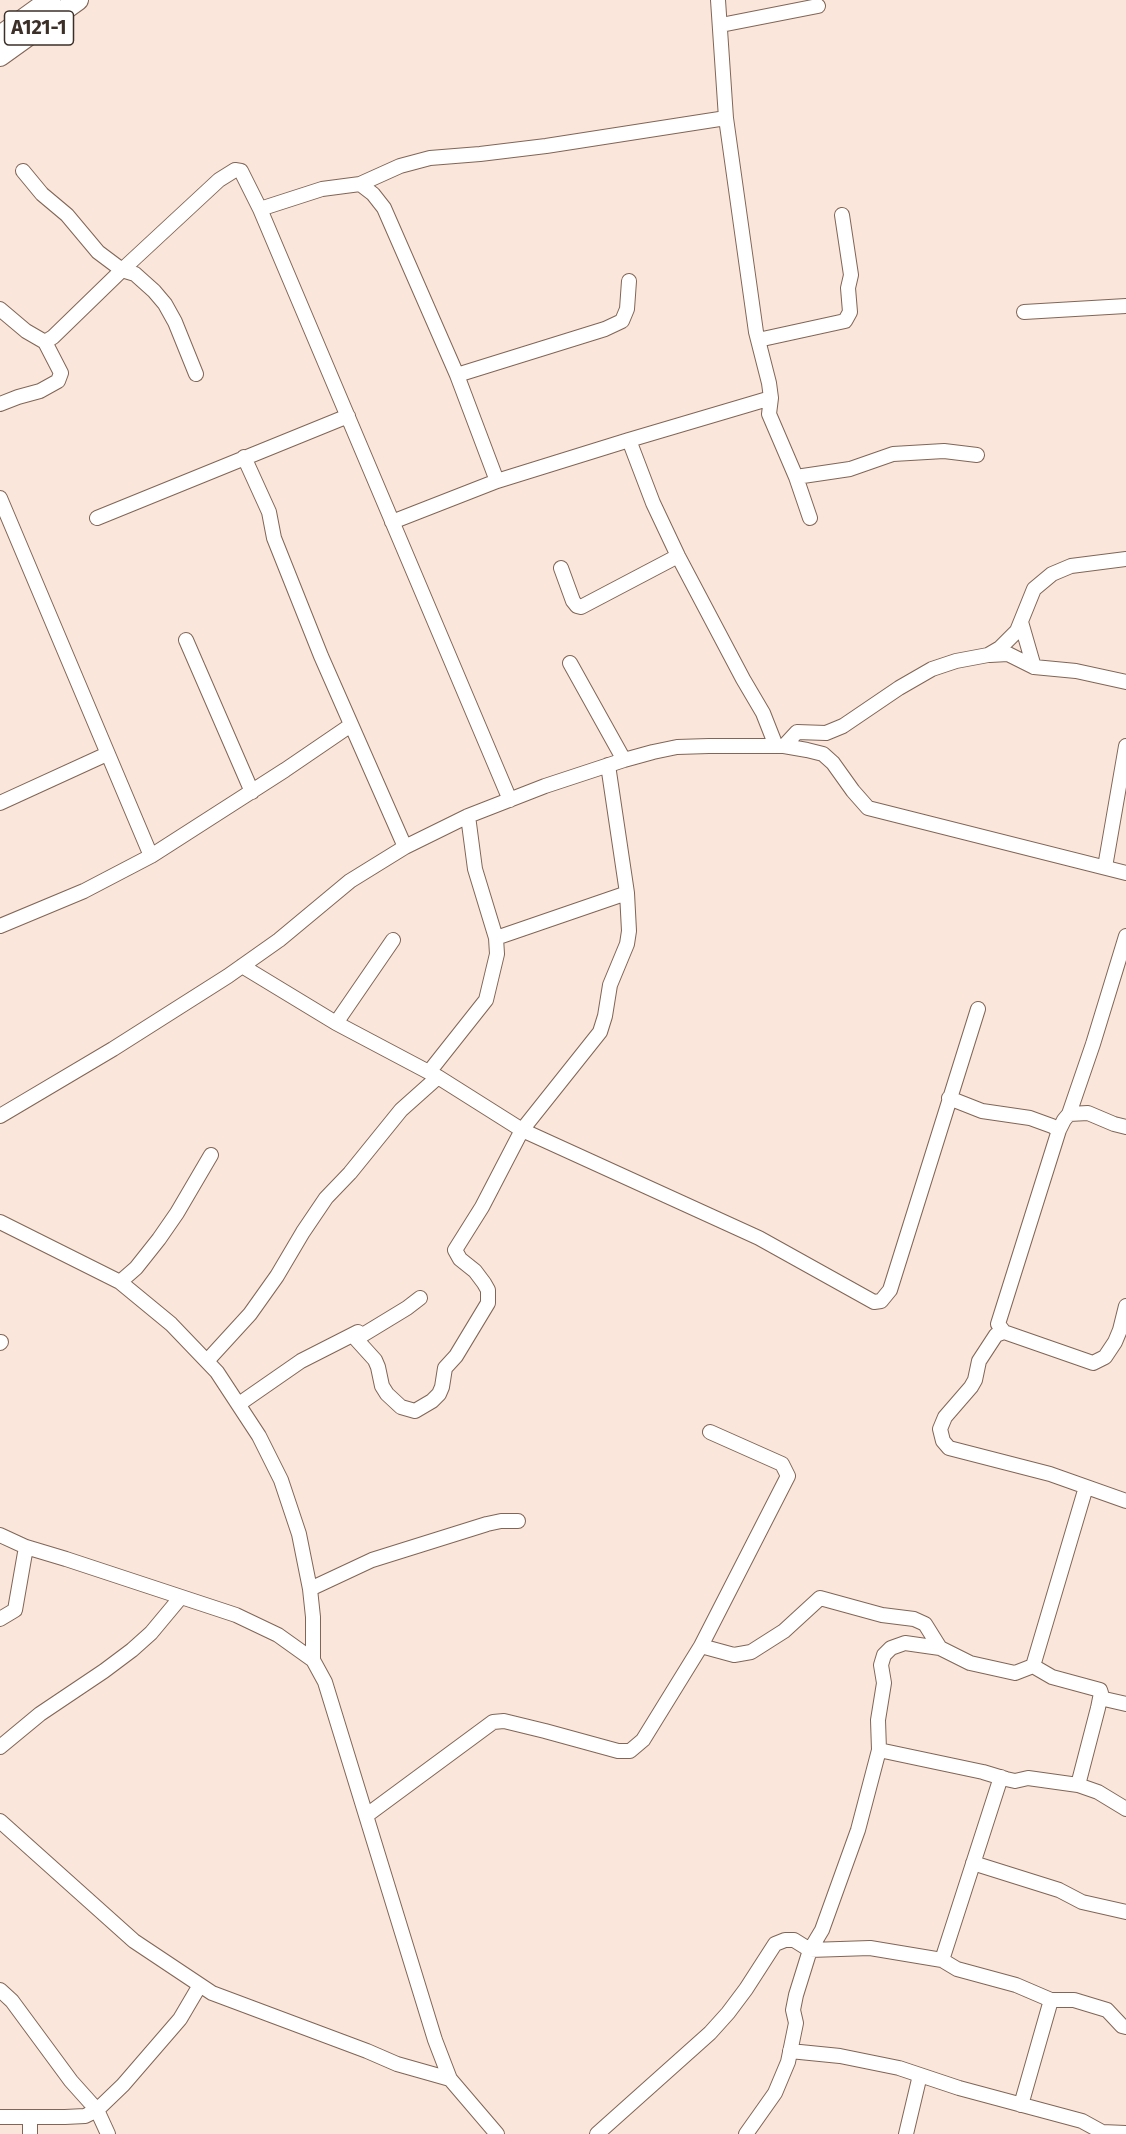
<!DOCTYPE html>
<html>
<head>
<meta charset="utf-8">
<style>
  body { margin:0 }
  canvas { display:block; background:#fae6db }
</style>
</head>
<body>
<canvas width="1126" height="2134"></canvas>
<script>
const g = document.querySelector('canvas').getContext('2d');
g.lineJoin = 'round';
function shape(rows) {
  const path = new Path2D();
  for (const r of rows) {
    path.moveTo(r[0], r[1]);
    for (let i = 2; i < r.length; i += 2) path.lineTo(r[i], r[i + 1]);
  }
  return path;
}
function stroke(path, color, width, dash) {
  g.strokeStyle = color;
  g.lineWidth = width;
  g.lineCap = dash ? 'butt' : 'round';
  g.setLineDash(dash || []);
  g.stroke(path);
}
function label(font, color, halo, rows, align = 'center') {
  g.font = font + ' "Fira Sans",sans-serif';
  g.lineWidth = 6;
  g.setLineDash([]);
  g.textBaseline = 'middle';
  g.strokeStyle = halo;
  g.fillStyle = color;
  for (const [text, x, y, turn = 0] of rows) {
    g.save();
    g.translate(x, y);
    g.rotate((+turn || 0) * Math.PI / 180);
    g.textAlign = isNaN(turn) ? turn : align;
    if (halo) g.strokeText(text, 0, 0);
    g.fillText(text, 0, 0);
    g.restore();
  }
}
const minor = shape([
  [718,0,726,118,756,332,769,383,771,398,629,440,653,503,678,556,743,679,763,713,776,746],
  [721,25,818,6],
  [23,171,42,194,67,215,98,252,122,270,135,274,154,291,165,304,175,322,196,374],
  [360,184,373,194,384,208,457,375,497,481],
  [260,209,322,189,360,184,400,166,430,158,480,154,546,146,726,118],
  [0,309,26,331,45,342],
  [1024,312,1126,306],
  [758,340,845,321,850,312,848,288,851,275,842,215],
  [457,375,605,329,622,321,627,309,629,281],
  [771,398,769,414,796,477,810,518],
  [0,404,18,397,40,391,58,381,61,373,45,342,53,337,122,270,219,180,235,170,241,171,260,209,510,800],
  [244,457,269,512,274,538,321,656,405,847],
  [796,477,850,469,893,454,944,451,977,455],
  [0,498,151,856],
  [97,518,348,416],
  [392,522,497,481,629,440],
  [561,568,573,601,577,606,581,607,678,556],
  [1021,622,1034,667],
  [186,640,252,792],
  [990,655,1008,654,1034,667,1076,671,1126,682],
  [570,663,624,760],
  [784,746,797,732,826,733,843,726,899,688,932,669,956,661,988,655,1000,648,1017,631,1034,589,1052,574,1071,566,1126,559],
  [0,803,107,754],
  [1105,867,1126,746],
  [0,926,84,891,151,856,285,770,351,725],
  [496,938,627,893],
  [242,966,336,1023,438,1077,522,1130,759,1238,874,1302,881,1301,890,1290,978,1009],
  [336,1023,393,940],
  [429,1072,486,1000,497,954,496,938,475,869,468,816],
  [949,1098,982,1111,1030,1118,1052,1126,1059,1130,1064,1120,1069,1114,1088,1113,1114,1124,1126,1127],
  [1069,1114,1093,1044,1126,936],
  [0,1116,113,1049,228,976,279,940,350,881,405,847,468,816,545,786,624,760,653,752,677,747,709,746,784,746,807,750,823,754,833,763,853,791,868,808,1126,873],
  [1059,1130,998,1324,1004,1332,1093,1363,1105,1357,1115,1342,1120,1330,1126,1306],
  [0,1222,120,1282,171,1324,217,1372,259,1436,281,1480,299,1534,310,1589,313,1617,313,1660,325,1682,435,2040,450,2079,497,2134],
  [120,1282,136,1268,159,1239,177,1213,211,1155],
  [1004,1332,996,1335,979,1361,975,1380,971,1387,945,1417,940,1429,943,1441,949,1448,1050,1474,1126,1501],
  [356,1339,375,1360,378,1367,382,1386,387,1394,401,1407,415,1411,432,1401,439,1394,442,1387,445,1368,456,1356,488,1303,488,1290,484,1283,475,1271,460,1259,455,1250,482,1207,522,1130,600,1032,605,1016,610,985,627,944,629,931,627,893,608,765],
  [0,1343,1,1342],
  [207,1361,250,1314,277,1276,303,1232,326,1198,350,1173,401,1110,438,1077],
  [239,1404,301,1361,358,1332,356,1339,407,1308,420,1298],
  [0,1535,26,1547,66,1559,236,1615,278,1635,313,1660],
  [310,1589,372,1560,487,1524,501,1521,518,1521],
  [0,1619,15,1610,26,1547],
  [701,1646,734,1655,751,1652,784,1631,820,1598,882,1615,914,1619,925,1624,940,1648,970,1663,1015,1673,1033,1666,1052,1677,1100,1690,1101,1693,1098,1708,1078,1785],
  [1033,1666,1086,1487],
  [1100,1698,1126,1704],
  [0,1747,40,1714,104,1671,132,1650,151,1633,181,1597],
  [879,1750,983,1772,1006,1779,1015,1781,1028,1778,1078,1785,1098,1792,1126,1809],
  [367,1815,493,1722,504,1721,545,1731,618,1751,630,1751,643,1740,701,1646,788,1476,782,1464,710,1432],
  [0,1821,134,1941,212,1993,367,2051,397,2064,450,2079],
  [973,1863,1059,1890,1082,1902,1126,1912],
  [942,1960,1001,1777],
  [0,1990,12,2001,71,2081,97,2110,108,2134],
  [790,2051,840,2056,899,2068,959,2088,1082,2121,1102,2132,1126,2133],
  [1021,2105,1051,2000],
  [0,2117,65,2117,85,2116,97,2110,123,2085,180,2019,200,1985],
  [30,2134,30,2118],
  [597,2134,710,2033,728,2013,746,1989,775,1944,785,1940,794,1940,810,1950,870,1948,942,1960,957,1969,1016,1985,1051,2000,1074,2000,1107,2010,1122,2026,1126,2027],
  [746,2134,775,2093,788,2062,796,2023,793,2010,796,1995,810,1950,822,1930,858,1830,879,1750,878,1720,884,1683,881,1665,884,1655,891,1648,905,1643,940,1648],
  [906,2134,920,2075]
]);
const highway = shape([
  [0,36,50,0],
  [0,56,78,0]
]);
const shields = [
  [39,28,69]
];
const shieldNames = [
  ["A121-1",39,28]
];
stroke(minor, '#826555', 16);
stroke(highway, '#826555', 22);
stroke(minor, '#fff', 14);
stroke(highway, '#fff', 20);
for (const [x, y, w] of shields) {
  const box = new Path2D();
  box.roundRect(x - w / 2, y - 17, w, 34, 4.5);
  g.fillStyle = '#fff';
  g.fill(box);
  stroke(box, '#3c2f28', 1.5);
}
label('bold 20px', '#3c2f28', null, shieldNames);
</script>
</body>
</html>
